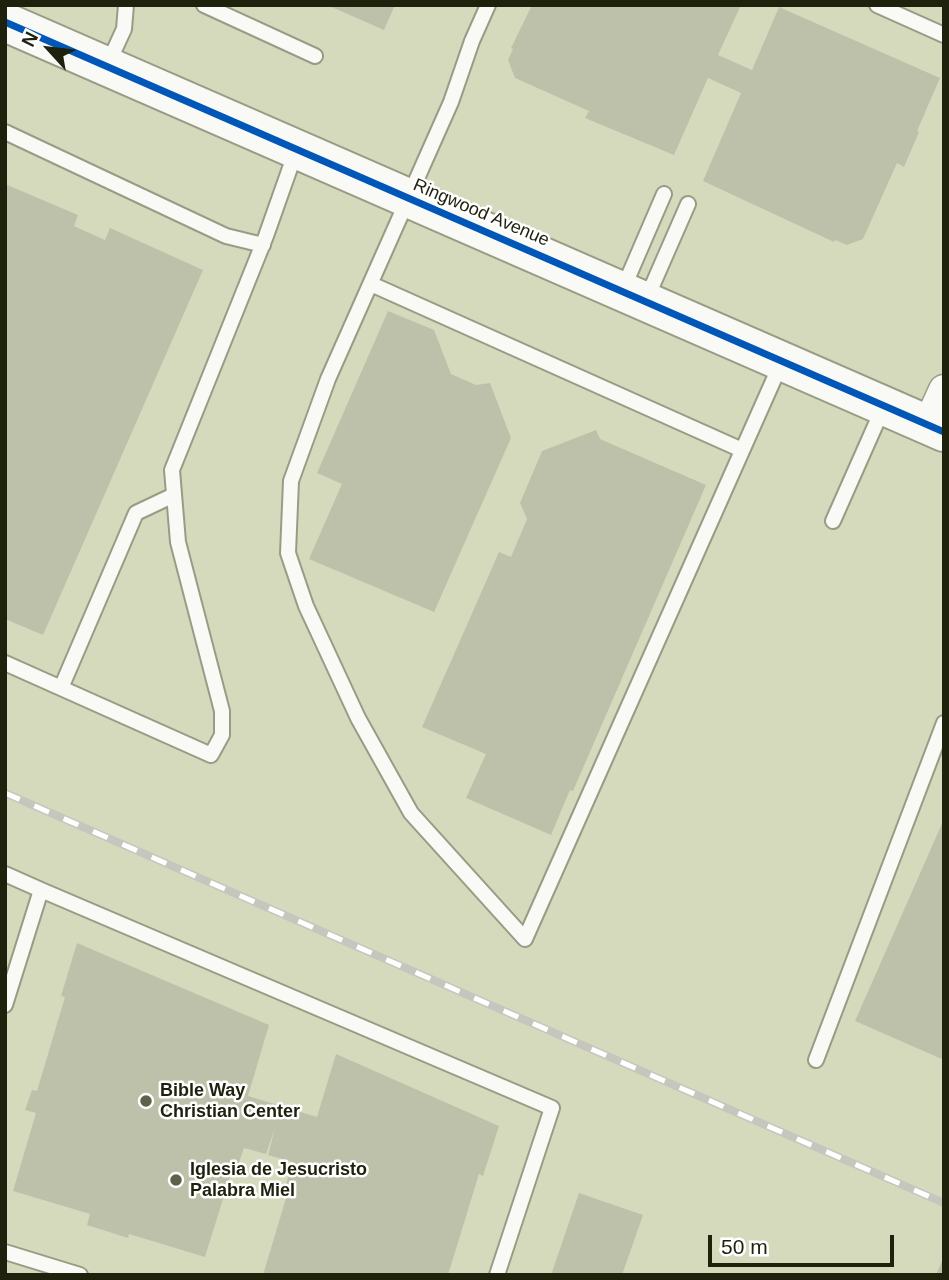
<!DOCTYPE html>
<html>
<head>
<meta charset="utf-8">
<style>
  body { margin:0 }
  #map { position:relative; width:949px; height:1280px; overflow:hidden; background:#d6dabd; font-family:Helvetica,sans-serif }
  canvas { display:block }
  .frame { position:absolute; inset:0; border:7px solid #1e210c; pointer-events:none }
  .north { position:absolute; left:14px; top:14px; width:70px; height:70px; -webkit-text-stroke:5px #fff; paint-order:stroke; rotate:297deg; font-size:19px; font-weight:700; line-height:28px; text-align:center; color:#1e210c }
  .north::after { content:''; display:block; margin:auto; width:24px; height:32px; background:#1e210c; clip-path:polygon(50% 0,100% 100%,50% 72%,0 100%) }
  .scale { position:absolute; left:708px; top:1235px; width:186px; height:32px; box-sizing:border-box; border:4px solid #1e210c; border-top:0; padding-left:9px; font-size:21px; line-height:24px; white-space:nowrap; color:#1e210c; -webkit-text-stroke:5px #fff; paint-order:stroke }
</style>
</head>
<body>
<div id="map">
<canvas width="949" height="1280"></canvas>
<div class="frame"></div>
<div class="north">N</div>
<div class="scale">50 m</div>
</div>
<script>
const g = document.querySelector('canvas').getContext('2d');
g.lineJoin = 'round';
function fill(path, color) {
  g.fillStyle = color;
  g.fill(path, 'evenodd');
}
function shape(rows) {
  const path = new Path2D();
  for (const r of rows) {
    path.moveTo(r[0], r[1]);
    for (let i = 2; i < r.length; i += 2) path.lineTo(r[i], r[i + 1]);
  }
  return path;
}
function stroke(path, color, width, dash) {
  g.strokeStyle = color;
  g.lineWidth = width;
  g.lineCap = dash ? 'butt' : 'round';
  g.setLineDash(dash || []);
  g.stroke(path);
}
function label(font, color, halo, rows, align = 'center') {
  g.font = font + ' Helvetica,sans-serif';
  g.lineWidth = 5;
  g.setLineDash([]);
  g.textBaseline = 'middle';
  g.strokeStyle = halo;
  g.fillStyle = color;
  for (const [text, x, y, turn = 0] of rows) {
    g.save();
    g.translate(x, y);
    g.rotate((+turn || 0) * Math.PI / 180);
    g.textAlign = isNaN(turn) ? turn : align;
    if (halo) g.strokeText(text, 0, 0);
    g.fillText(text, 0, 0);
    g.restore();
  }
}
const building = shape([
  [327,5,395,5,384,30],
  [532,5,741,5,718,55,752,70,779,7,940,78,917,131,919,132,904,167,897,163,863,239,847,245,835,240,834,242,703,181,741,93,708,78,674,155,585,118,589,111,515,78,508,60,513,49,511,48],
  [5,184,78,215,74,226,105,240,110,228,203,270,43,635,5,619],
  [388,311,434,330,451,374,476,385,490,383,511,438,434,612,309,559,342,484,317,473],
  [596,430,600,439,706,485,573,791,570,790,551,835,466,798,486,754,422,727,499,552,511,557,527,519,520,503,542,451],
  [944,819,944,1060,855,1021],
  [77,943,269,1025,248,1096,317,1117,336,1054,499,1126,483,1176,479,1174,448,1275,263,1275,289,1188,285,1187,293,1162,268,1155,275,1128,266,1154,244,1148,236,1171,232,1170,205,1257,129,1234,128,1238,87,1225,90,1214,13,1191,36,1113,25,1110,32,1090,37,1091,65,997,61,996],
  [579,1193,643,1215,622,1275,551,1275],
  [944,1256,944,1275,936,1275]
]);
const lane = shape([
  [204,5,315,56],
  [488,5,472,41,451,102,328,379,291,481,288,553,306,606,358,718,411,813,525,939,782,361],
  [877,5,944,35],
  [107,66,124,29,126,5],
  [5,132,226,236,263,245],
  [371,284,742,450],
  [623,289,664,194],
  [646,300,688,204],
  [833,521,883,408],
  [5,663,211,755,222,735,222,711,178,542,172,470,266,236,296,151],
  [61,688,136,513,174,495],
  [5,874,41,890],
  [5,1005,41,890,552,1108,497,1275],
  [816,1060,944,723],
  [5,1252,80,1275]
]);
const street = shape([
  [928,425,944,390]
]);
const secondary = shape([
  [5,22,944,432]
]);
const rail = shape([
  [5,793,944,1203]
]);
const cycleway = shape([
  [5,22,944,432]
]);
const markers = [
  [146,1101,7,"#5e624a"],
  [176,1180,7,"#5e624a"]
];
const streetNames = [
  ["Ringwood Avenue",481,213,23]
];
const poiNames = [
  ["Bible Way",160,1091],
  ["Christian Center",160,1112],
  ["Iglesia de Jesucristo",190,1170],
  ["Palabra Miel",190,1191]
];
fill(building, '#bec1aa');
stroke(lane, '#999c85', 18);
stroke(street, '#999c85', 33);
stroke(secondary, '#999c85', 42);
stroke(lane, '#f9f9f5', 14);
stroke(street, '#f9f9f5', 30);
stroke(secondary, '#f9f9f5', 38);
stroke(rail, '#c6c6bf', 8);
stroke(rail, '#fff', 5, [16]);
stroke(cycleway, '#0057b8', 7);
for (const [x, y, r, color] of markers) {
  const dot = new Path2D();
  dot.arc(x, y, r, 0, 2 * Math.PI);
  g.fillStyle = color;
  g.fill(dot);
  stroke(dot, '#fff', 2.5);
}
label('18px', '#1e210c', '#fff', streetNames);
label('bold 18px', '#1e210c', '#fff', poiNames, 'left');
</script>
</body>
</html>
